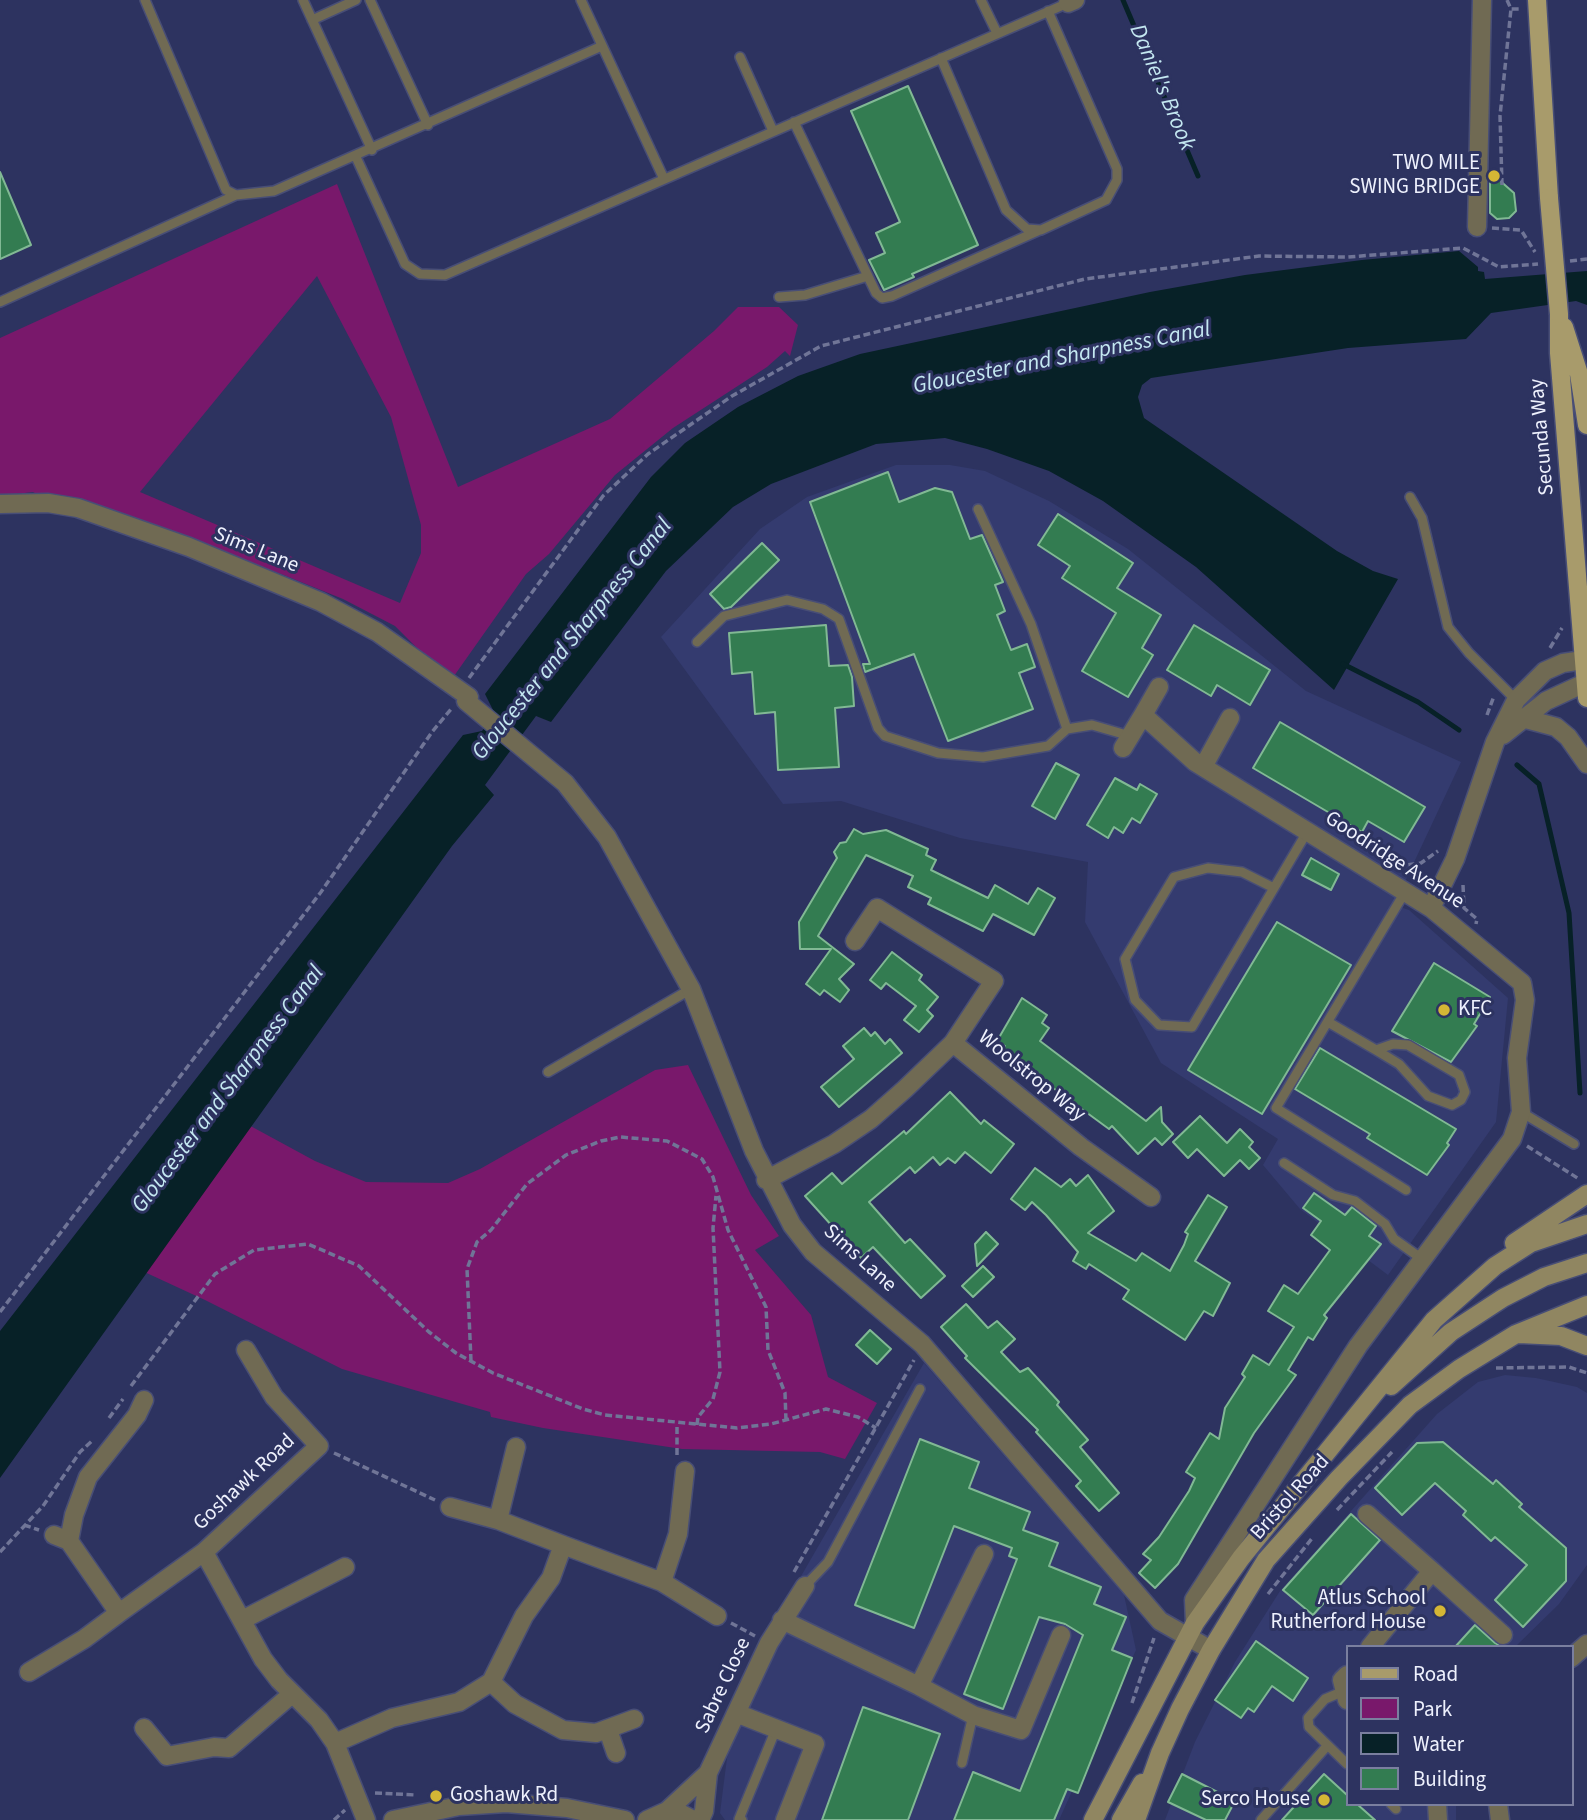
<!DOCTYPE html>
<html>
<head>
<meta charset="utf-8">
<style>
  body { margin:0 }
  #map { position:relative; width:1587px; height:1820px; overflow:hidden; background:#2d3360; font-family:"Source Sans 3",sans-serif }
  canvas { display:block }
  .legend { position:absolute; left:1346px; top:1645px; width:228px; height:161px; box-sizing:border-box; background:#2d3360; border:2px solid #7a7f9f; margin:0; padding:9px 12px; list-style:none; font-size:21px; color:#eef1fd }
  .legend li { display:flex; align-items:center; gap:14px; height:35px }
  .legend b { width:35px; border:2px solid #7a7f9f }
</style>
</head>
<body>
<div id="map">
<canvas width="1587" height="1820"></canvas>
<ul class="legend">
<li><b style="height:9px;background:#a89b6b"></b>Road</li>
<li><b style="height:19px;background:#79186b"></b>Park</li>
<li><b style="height:19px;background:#072127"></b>Water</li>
<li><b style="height:19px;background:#337c51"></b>Building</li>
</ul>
</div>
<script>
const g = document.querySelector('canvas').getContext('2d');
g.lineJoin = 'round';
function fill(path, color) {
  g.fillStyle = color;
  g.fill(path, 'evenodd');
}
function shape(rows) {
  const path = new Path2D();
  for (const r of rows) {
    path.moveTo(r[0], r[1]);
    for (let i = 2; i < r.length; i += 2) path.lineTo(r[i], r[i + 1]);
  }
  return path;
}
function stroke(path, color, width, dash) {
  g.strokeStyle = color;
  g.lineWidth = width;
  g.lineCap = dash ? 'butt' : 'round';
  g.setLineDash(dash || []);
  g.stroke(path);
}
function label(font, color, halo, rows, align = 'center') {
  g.font = font + ' "Source Sans 3",sans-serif';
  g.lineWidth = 6;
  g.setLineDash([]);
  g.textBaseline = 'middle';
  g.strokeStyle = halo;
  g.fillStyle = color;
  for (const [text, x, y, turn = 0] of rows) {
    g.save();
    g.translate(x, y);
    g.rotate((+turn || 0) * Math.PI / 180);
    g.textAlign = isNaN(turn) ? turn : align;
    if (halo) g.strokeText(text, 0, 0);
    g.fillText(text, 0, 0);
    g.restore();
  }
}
const built = shape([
  [896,465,950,465,985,471,1049,501,1128,549,1306,691,1461,762,1394,905,1409,910,1508,998,1496,1122,1388,1275,1300,1209,1263,1165,1278,1139,1161,1063,1085,922,1088,862,960,838,841,801,783,804,661,637,760,529,807,497],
  [924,1363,1124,1595,1136,1650,1059,1820,725,1820,720,1813,727,1758,789,1597],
  [1505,1375,1536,1378,1577,1387,1587,1393,1587,1565,1559,1604,1515,1647,1347,1647,1347,1804,1456,1804,1456,1820,1165,1820,1195,1742,1235,1662,1280,1591,1437,1414,1478,1382]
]);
const green = shape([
  [337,184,458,487,610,419,714,331,738,307,779,307,798,325,790,356,785,351,767,367,673,428,615,475,549,554,526,574,454,676,421,652,395,626,343,599,281,574,71,497,40,496,33,492,0,496,0,338],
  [317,276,391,417,421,525,421,553,400,603,140,492],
  [688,1065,751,1195,779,1236,755,1250,811,1315,828,1377,877,1403,845,1459,820,1452,682,1449,543,1428,491,1417,490,1412,342,1369,205,1300,138,1269,245,1123,315,1161,366,1182,448,1183,480,1169,655,1070]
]);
const water = shape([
  [1459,251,1478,267,1478,271,1484,272,1485,279,1587,271,1587,305,1576,301,1491,313,1466,339,1348,348,1151,378,1142,385,1138,397,1144,418,1337,551,1373,571,1398,579,1334,690,1196,567,1103,501,1049,471,987,449,945,438,876,444,771,484,733,507,666,571,551,722,536,716,485,785,494,795,452,846,0,1478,0,1331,463,735,482,731,495,714,485,694,651,477,685,443,738,407,798,376,860,354,1150,292,1245,275,1362,260]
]);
const stream = shape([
  [1123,0,1198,176],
  [1343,664,1418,702,1459,730],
  [1517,765,1539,784,1569,913,1580,1093]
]);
const building = shape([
  [908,86,978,245,912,274,914,277,884,290,869,260,885,253,876,233,900,222,851,111,908,86],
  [0,172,31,245,0,259,0,172],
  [1490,172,1514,193,1516,211,1509,218,1497,219,1490,213,1490,172],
  [888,472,899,502,935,488,952,492,970,539,982,535,1003,582,995,585,1005,611,997,615,1011,650,1027,644,1035,667,1019,673,1033,709,948,741,914,654,865,672,863,664,870,664,810,502,888,472],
  [1058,514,1133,563,1117,588,1161,615,1142,648,1153,655,1128,697,1082,671,1116,613,1062,578,1070,566,1038,545,1058,514],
  [762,543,779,560,731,607,724,609,710,594,762,543],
  [826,625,829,666,848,665,852,677,854,706,835,708,839,767,778,770,775,712,755,714,752,672,732,674,729,633,826,625],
  [1194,625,1270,670,1250,705,1217,685,1211,696,1167,670,1194,625],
  [1280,722,1425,807,1404,842,1368,821,1362,832,1253,768,1280,722],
  [1056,763,1079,775,1055,819,1032,806,1056,763],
  [1115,778,1137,790,1140,784,1157,794,1140,823,1132,818,1123,833,1114,827,1108,838,1087,825,1115,778],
  [854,829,863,834,886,830,928,849,926,855,936,860,931,870,988,898,995,885,1028,904,1038,888,1055,898,1034,935,993,914,983,931,928,904,931,898,908,887,913,876,866,855,818,936,854,964,839,979,849,990,840,1002,824,990,820,995,806,984,831,949,800,949,799,922,837,858,834,852,840,843,846,842,854,829],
  [1311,858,1339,874,1331,890,1302,875,1311,858],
  [1277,922,1351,965,1262,1114,1188,1070,1277,922],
  [892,952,922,975,919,980,938,997,927,1010,933,1016,919,1032,904,1020,916,1006,886,983,881,989,870,980,892,952],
  [1434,963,1490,997,1474,1024,1477,1026,1451,1062,1392,1031,1434,963],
  [1022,998,1047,1015,1042,1023,1049,1028,1040,1041,1146,1121,1161,1107,1162,1122,1173,1134,1162,1145,1155,1138,1138,1154,1112,1126,1109,1129,1030,1071,1028,1074,999,1054,1005,1046,997,1041,1022,998],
  [864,1028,871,1036,875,1032,885,1044,890,1039,902,1053,839,1107,821,1087,854,1059,843,1046,864,1028],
  [1320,1048,1456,1129,1447,1143,1449,1145,1427,1175,1367,1138,1370,1134,1295,1089,1320,1048],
  [950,1092,981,1124,984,1120,1014,1144,991,1173,965,1152,955,1163,948,1158,940,1165,933,1157,915,1173,910,1167,869,1202,905,1243,910,1239,945,1276,921,1298,873,1247,861,1258,805,1196,832,1173,842,1184,904,1131,906,1134,950,1092],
  [1200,1116,1227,1143,1240,1129,1253,1142,1249,1147,1260,1158,1249,1169,1240,1160,1224,1176,1197,1149,1188,1158,1173,1142,1200,1116],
  [1035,1168,1061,1187,1070,1179,1076,1186,1088,1175,1114,1211,1088,1233,1136,1261,1142,1253,1170,1271,1184,1245,1188,1234,1185,1232,1208,1195,1227,1207,1195,1261,1230,1283,1213,1316,1204,1311,1185,1340,1123,1299,1129,1290,1089,1264,1086,1269,1073,1261,1078,1252,1046,1215,1032,1202,1025,1210,1011,1199,1035,1168],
  [1314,1193,1345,1215,1352,1207,1376,1226,1369,1236,1381,1244,1324,1315,1327,1318,1313,1340,1308,1337,1288,1370,1296,1375,1254,1433,1178,1564,1155,1588,1139,1573,1151,1560,1143,1554,1159,1537,1189,1491,1195,1478,1186,1472,1210,1433,1219,1439,1225,1408,1245,1377,1242,1374,1253,1355,1269,1365,1294,1327,1268,1311,1284,1285,1298,1294,1330,1250,1311,1235,1321,1221,1303,1208,1314,1193],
  [986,1232,998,1244,977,1266,975,1244,986,1232],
  [983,1266,994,1277,973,1297,962,1286,983,1266],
  [966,1304,988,1328,997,1321,1015,1339,1001,1352,1020,1372,1028,1368,1059,1402,1057,1405,1088,1440,1080,1447,1119,1493,1099,1511,1076,1486,1081,1481,1036,1432,1038,1430,965,1358,967,1356,941,1327,966,1304],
  [870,1330,891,1349,877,1364,856,1345,870,1330],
  [920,1439,979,1462,969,1488,1030,1512,1023,1530,1058,1543,1049,1566,1101,1587,1094,1604,1126,1617,1112,1650,1132,1658,1078,1793,1067,1789,1054,1820,954,1820,973,1772,1020,1791,1083,1635,1065,1624,1039,1617,1003,1709,964,1694,1017,1559,1009,1556,1012,1548,954,1526,914,1628,855,1605,920,1439],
  [1443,1442,1493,1484,1496,1480,1522,1504,1519,1507,1566,1548,1566,1581,1523,1627,1495,1600,1527,1565,1495,1537,1491,1541,1463,1515,1466,1511,1435,1483,1402,1515,1375,1488,1417,1443,1443,1442],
  [1351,1514,1380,1540,1313,1615,1283,1590,1351,1514],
  [1475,1625,1495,1643,1502,1647,1455,1647,1475,1625],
  [1256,1641,1308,1678,1293,1701,1272,1686,1254,1712,1248,1708,1241,1718,1215,1700,1256,1641],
  [863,1707,940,1734,908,1820,822,1820,863,1707],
  [1182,1774,1235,1801,1225,1820,1206,1820,1168,1802,1182,1774],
  [1324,1774,1347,1795,1347,1804,1357,1804,1375,1820,1282,1820,1324,1774]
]);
const path = shape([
  [1507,0,1511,9,1521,9],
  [1502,185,1500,116,1511,9],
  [1492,228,1521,230,1535,252],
  [1570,261,1587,259],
  [1550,648,1562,628],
  [469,678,603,496,648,454,732,396,821,346,1085,279,1259,256,1348,257,1463,248,1499,267,1538,264],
  [1487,715,1494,696],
  [1398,866,1421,863,1438,851],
  [1463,885,1464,908,1477,919,1476,924],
  [1527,1146,1579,1179],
  [0,1312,321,892,432,732,452,708],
  [471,1361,467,1269,477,1242,491,1230,527,1184,566,1155,601,1141,620,1137,667,1141,702,1159,713,1177,728,1230,766,1307,768,1350,785,1393,786,1421],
  [1496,1368,1569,1367,1587,1373],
  [131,1386,215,1274,254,1250,308,1244,359,1266,429,1332,456,1353,493,1373,583,1409,605,1415,737,1428,771,1424,826,1409,858,1417,876,1428],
  [109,1418,123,1399],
  [697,1425,698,1417,713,1399,720,1372,713,1228,716,1196],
  [334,1453,435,1500],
  [677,1455,677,1424],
  [1337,1510,1392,1452],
  [24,1525,39,1530],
  [0,1552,43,1506,80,1452,92,1441],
  [794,1572,914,1360],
  [1268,1594,1313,1537],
  [731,1623,755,1636],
  [1132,1703,1154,1638],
  [375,1793,416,1795],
  [334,1820,345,1810]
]);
const lane = shape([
  [145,0,226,190,236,195,274,191,602,46],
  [303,0,372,150],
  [370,0,428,125],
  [581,0,664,179],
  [981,0,997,33],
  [312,20,356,0],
  [740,57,773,131],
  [941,58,1006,210,1027,229,1041,230,1106,200,1117,180,1117,169,1048,11],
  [794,122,876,293,882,298,892,296,1040,230],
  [356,157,405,264,420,274,445,275,1068,3],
  [779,297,805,295,868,276],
  [0,302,236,195],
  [1410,497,1422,518,1448,627,1469,653,1518,702],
  [978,509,1031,624,1067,729],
  [697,642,724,616,787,600,823,609,839,619,878,728,885,736,938,753,983,757,1048,746,1067,729,1092,725,1130,736],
  [1274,888,1242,872,1208,868,1174,877,1125,959,1135,1000,1159,1025,1192,1027,1274,888,1307,832],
  [1405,892,1276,1108,1406,1190],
  [1328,1022,1376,1050,1399,1064,1428,1096,1452,1105,1461,1100,1465,1092,1459,1075,1408,1045,1393,1044,1376,1050],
  [548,1072,691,989],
  [1521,1112,1574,1144],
  [1284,1163,1333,1195,1355,1201,1385,1224,1394,1239,1422,1259],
  [805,1586,828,1562,920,1389],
  [1344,1691,1325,1699,1308,1718,1309,1727,1347,1764],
  [962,1763,973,1715],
  [1391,1804,1396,1809],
  [742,1820,739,1819,776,1729],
  [1261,1820,1327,1746]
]);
const street = shape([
  [1068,3,1075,0],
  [1477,227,1482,0],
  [0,504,48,503,78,508,189,547,321,602,377,632,469,697,466,701,565,783,607,837,691,989,754,1151,792,1225,813,1252,922,1344,1160,1621,1211,1650],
  [1143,715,1159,687],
  [1522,718,1556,727,1568,737,1587,764],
  [1503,735,1546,701,1585,683],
  [1123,748,1143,715,1195,762,1431,908,1522,983,1525,1000,1517,1058,1521,1112,1512,1139,1358,1346,1194,1600,1195,1623],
  [1203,767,1230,718],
  [1431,908,1455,859,1495,742,1516,700,1545,671,1563,663,1583,660],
  [953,1043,1081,1147,1151,1197],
  [766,1180,834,1144,871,1119,905,1089,953,1043,994,981,877,908,855,941],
  [450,1507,498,1520,563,1545,551,1578,524,1616,491,1682],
  [1367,1514,1432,1571,1370,1647],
  [498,1520,516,1447],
  [54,1535,69,1541,119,1613,204,1552,263,1659,279,1680,319,1720,335,1743,366,1820],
  [69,1541,74,1515,88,1477,137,1415,144,1400],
  [563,1545,662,1582,678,1534,685,1471],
  [204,1552,319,1446,274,1397,246,1350],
  [1432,1571,1503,1635],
  [662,1582,717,1616],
  [244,1619,345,1567],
  [782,1620,919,1686,984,1554],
  [1571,1658,1587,1644],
  [29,1672,84,1639,119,1613],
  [1347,1675,1342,1680,1347,1700],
  [919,1686,973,1715,1021,1730,1061,1635],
  [736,1713,815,1744,785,1820],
  [144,1728,167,1756,214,1747,229,1748,292,1694],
  [608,1730,616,1753],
  [335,1743,392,1718,459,1702,491,1682,515,1704,563,1730,596,1733,634,1719],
  [1437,1804,1438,1820],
  [1498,1804,1500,1820],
  [667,1811,708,1773],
  [393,1820,459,1806,506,1803,567,1808,625,1820],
  [647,1820,667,1811,678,1812,693,1820],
  [700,1820,704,1811,708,1773,769,1643,805,1586]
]);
const secondary = shape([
  [1514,1243,1587,1194],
  [1519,1334,1561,1336,1587,1346],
  [1391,1386,1451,1332,1503,1298,1544,1277,1587,1263],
  [1093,1820,1195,1623,1241,1558,1434,1320,1495,1266,1531,1243,1587,1224],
  [1121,1820,1142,1783],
  [1136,1820,1160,1753,1180,1709,1211,1650,1266,1560,1339,1478,1410,1405,1459,1369,1516,1334,1587,1305]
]);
const primary = shape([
  [1537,0,1549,198],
  [1559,314,1559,353,1587,698],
  [1564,327,1579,374,1587,425]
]);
const primaryBridge = shape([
  [1549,198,1559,314]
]);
const markers = [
  [1494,176,7,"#d4b635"],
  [1444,1010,7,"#d4b635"],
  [1440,1611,7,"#d4b635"],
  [436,1796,7,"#d4b635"],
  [1324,1800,7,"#d4b635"]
];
const poiNames = [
  ["TWO MILE",1480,164],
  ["SWING BRIDGE",1480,188],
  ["KFC",1458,1010,"left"],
  ["Atlus School",1426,1599],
  ["Rutherford House",1426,1623],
  ["Goshawk Rd",450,1796,"left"],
  ["Serco House",1310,1800]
];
const streetNames = [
  ["Secunda Way",1543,437,-95],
  ["Sims Lane",256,551,22],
  ["Goodridge Avenue",1394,861,33],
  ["Woolstrop Way",1031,1077,39],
  ["Sims Lane",859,1259,42],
  ["Goshawk Road",245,1483,-43],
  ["Bristol Road",1291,1498,-48],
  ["Sabre Close",724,1686,-65]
];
const waterNames = [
  ["Daniel's Brook",1161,88,67],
  ["Gloucester and Sharpness Canal",1062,359,-11],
  ["Gloucester and Sharpness Canal",573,640,-51],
  ["Gloucester and Sharpness Canal",229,1090,-53]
];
fill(built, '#343b6f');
fill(green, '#79186b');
fill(water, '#072127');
stroke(stream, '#072127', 5);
fill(building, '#337c51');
stroke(building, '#81b994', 2);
stroke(lane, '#484e76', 12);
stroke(street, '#484e76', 21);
stroke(secondary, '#484e76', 21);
stroke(primary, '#484e76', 21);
stroke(path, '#707597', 3.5, [7, 3.5]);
stroke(lane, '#706a53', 9);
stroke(street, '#706a53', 18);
stroke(secondary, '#908661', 18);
stroke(primary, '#a89b6b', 18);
stroke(primaryBridge, '#484e76', 21, []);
stroke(primaryBridge, '#a89b6b', 18);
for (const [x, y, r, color] of markers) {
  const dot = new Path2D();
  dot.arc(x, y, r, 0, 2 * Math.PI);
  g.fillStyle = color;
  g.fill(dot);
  stroke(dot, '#2d3360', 2.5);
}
label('21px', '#eef1fd', '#2d3360', poiNames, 'right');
label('21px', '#eef1fd', '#2d3360', streetNames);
label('italic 23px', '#c4e8f1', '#2d3360', waterNames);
</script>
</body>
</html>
